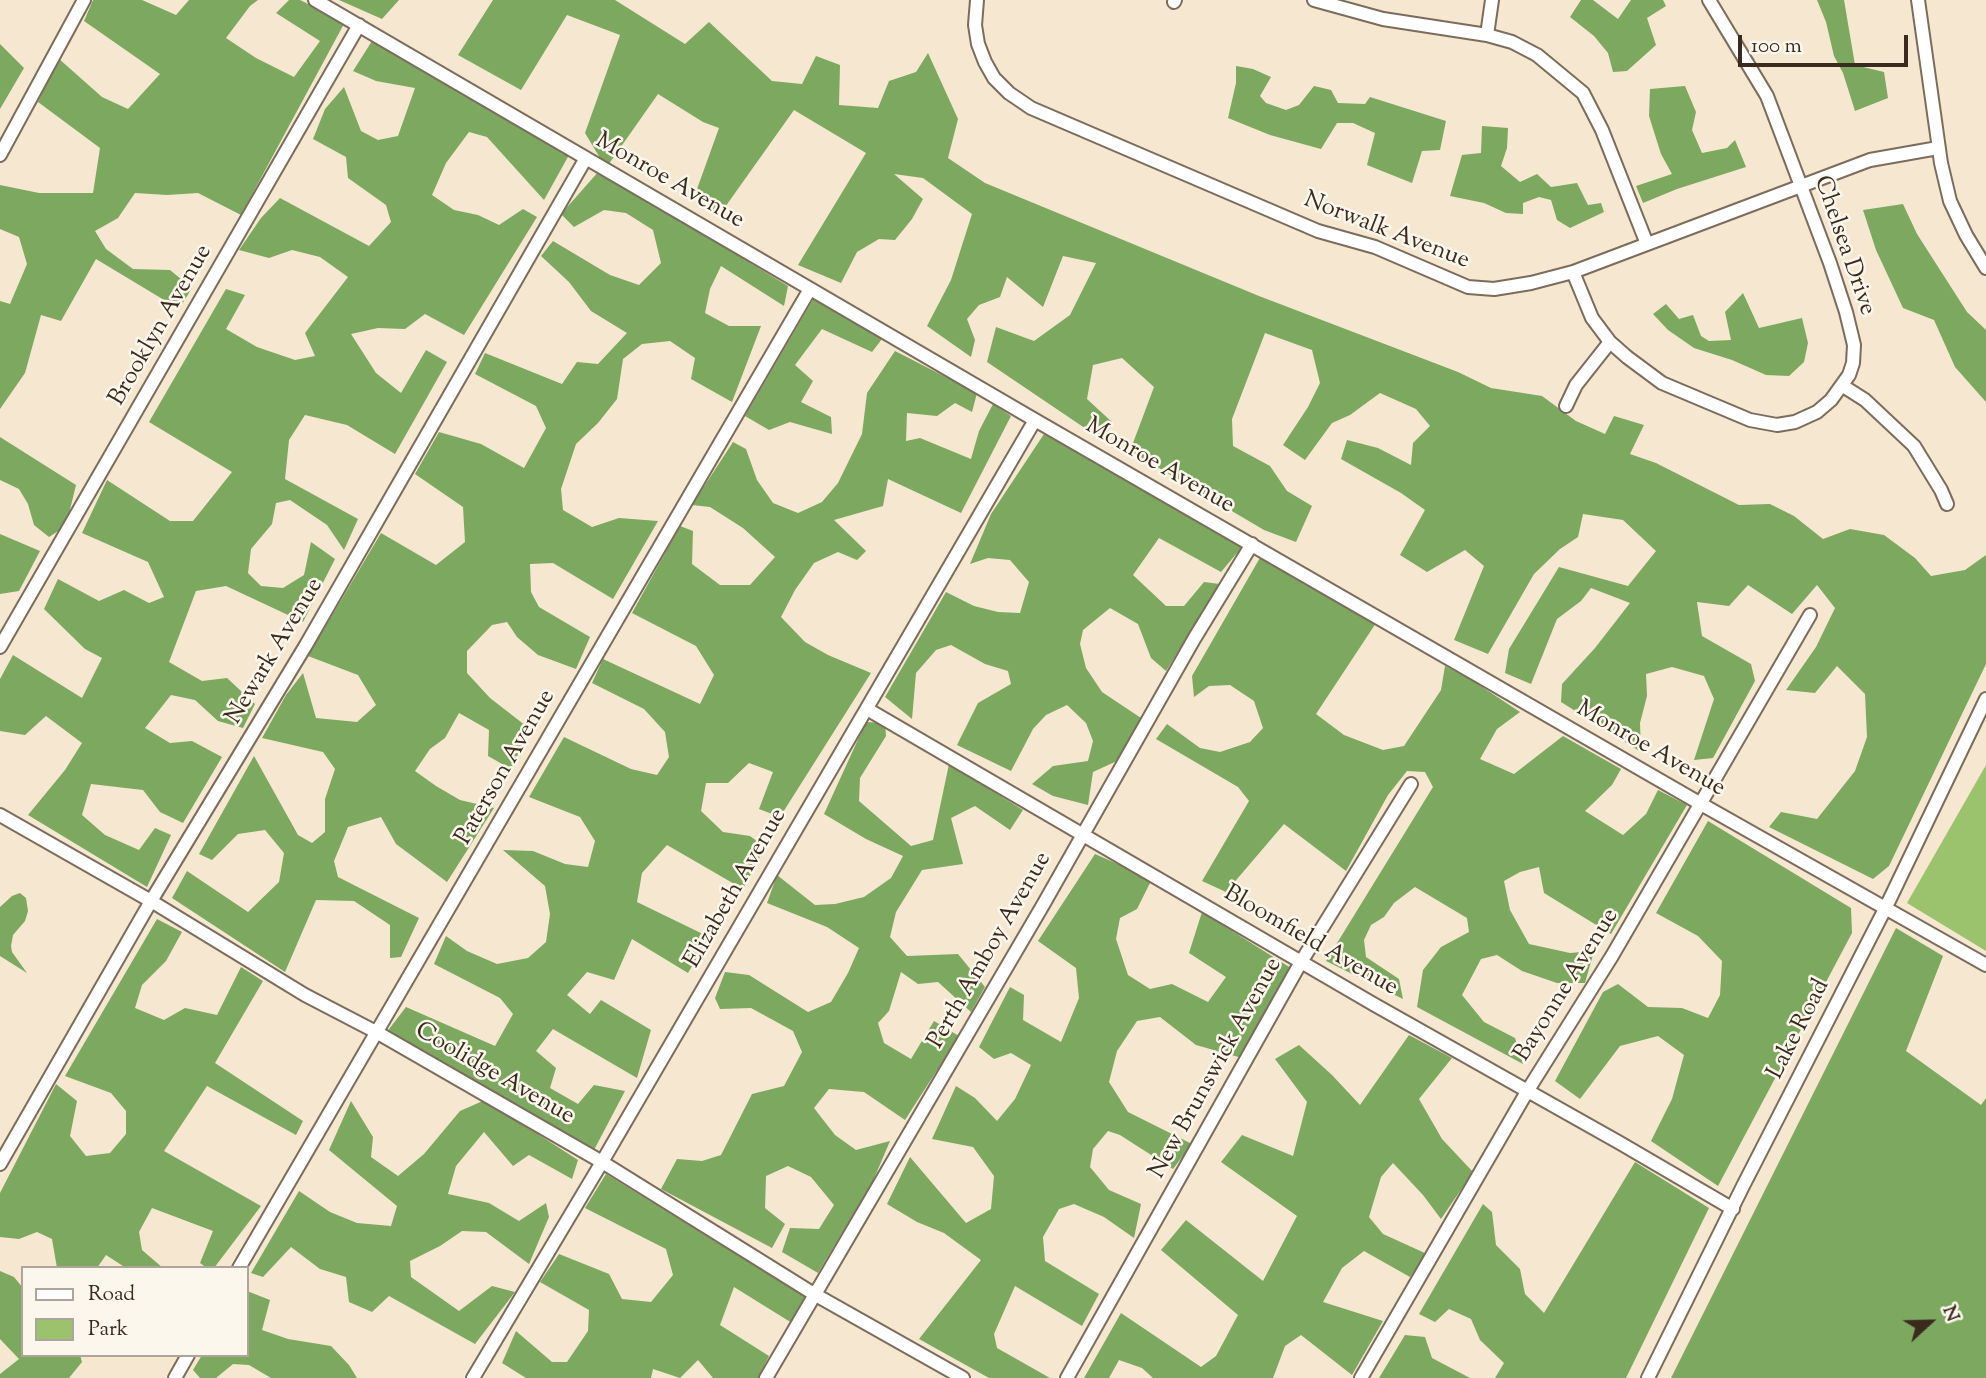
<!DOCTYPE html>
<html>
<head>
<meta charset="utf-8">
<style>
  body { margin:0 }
  #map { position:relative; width:1986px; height:1378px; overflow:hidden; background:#f6e7d0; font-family:"Sorts Mill Goudy",serif }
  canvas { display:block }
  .legend { position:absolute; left:21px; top:1266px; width:228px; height:91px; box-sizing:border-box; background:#fbf7ec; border:2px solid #aea59a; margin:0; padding:9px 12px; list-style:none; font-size:21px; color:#3b2a1e }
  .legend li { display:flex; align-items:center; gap:14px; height:35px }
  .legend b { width:35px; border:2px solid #aea59a }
  .north { position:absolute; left:1895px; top:1287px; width:70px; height:70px; -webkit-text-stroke:5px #fbf7ec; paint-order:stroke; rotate:68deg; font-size:19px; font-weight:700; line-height:28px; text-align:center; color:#3b2a1e }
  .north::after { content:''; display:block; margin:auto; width:24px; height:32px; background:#3b2a1e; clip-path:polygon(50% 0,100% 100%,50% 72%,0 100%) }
  .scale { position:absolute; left:1738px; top:35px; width:170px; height:32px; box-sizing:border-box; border:4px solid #3b2a1e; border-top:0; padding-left:9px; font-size:21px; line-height:24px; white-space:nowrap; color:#3b2a1e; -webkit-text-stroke:5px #fbf7ec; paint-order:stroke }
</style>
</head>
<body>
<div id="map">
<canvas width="1986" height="1378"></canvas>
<ul class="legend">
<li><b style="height:9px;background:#fff"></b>Road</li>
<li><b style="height:19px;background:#9bc26d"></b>Park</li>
</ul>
<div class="north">N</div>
<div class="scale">100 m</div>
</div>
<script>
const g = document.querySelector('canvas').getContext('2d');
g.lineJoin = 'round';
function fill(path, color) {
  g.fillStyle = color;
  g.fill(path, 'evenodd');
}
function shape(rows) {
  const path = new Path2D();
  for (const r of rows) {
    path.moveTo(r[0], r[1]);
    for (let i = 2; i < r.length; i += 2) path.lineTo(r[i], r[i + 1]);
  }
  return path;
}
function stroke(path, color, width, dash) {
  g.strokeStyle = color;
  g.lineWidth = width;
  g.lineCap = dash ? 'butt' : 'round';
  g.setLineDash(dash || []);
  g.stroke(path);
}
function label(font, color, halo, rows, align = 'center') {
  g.font = font + ' "Sorts Mill Goudy",serif';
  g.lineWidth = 5;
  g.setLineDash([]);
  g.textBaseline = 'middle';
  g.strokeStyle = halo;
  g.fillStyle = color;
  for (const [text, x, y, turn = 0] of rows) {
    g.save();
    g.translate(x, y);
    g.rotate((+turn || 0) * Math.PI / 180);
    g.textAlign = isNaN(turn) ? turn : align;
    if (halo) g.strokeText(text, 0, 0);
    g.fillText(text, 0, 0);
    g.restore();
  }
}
const green = shape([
  [1986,765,1986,951,1907,903]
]);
const forest = shape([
  [93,0,142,0,176,15,189,0,258,0,250,6,226,38,256,58,294,77,320,41,276,13,289,0,300,0,345,22,241,215,198,193,167,195,135,193,118,218,95,231,106,249,133,269,170,270,192,288,179,309,96,259,61,321,41,315,25,373,0,409,0,301,10,304,27,264,19,237,0,229,0,185,39,193,93,193,100,148,38,102,58,58,102,97,128,109,160,74,84,21],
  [339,0,399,0,382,19],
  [493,0,615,0,685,44,709,22,772,81,802,84,816,56,840,65,839,105,878,108,889,81,916,72,928,53,958,119,948,158,985,183,1259,296,1458,372,1491,388,1542,396,1576,421,1605,434,1614,416,1644,425,1630,454,1656,463,1739,505,1770,504,1794,516,1823,539,1850,529,1884,535,1915,558,1931,576,1965,570,1986,555,1986,664,1889,866,1873,879,1769,827,1781,812,1817,819,1855,771,1867,737,1865,694,1837,666,1815,693,1786,690,1816,647,1835,608,1817,585,1792,614,1748,585,1729,606,1697,602,1702,636,1751,664,1755,681,1713,758,1694,760,1714,699,1704,676,1672,667,1646,674,1647,696,1640,723,1641,752,1561,702,1562,684,1595,648,1630,603,1591,588,1581,601,1557,619,1531,684,1505,673,1509,649,1559,567,1628,586,1656,551,1623,520,1583,514,1578,537,1560,549,1534,574,1488,654,1454,640,1484,566,1465,550,1427,572,1400,555,1425,510,1401,493,1341,459,1347,440,1378,448,1411,465,1413,443,1430,426,1416,409,1380,393,1350,415,1332,423,1305,460,1283,445,1308,407,1320,383,1312,350,1265,333,1232,419,1233,446,1270,466,1287,491,1312,506,1296,542,1264,530,1130,451,1154,387,1122,358,1093,365,1087,399,1112,422,1104,441,987,362,996,327,1034,341,1070,315,1096,263,1063,256,1043,307,1007,277,1000,297,979,305,967,319,975,340,971,357,927,326,951,280,972,214,923,178,894,174,923,199,912,219,895,240,879,239,857,252,841,283,798,265,866,153,794,110,718,217,697,189,719,128,703,122,658,94,606,168,585,133,620,35,567,15,521,90,458,55],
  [1581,0,1593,0,1618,19,1631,0,1663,0,1666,6,1647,18,1656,45,1627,71,1613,72,1608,53,1594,36,1570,17],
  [1817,0,1844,0,1855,65,1884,72,1888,98,1855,111,1843,73,1834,56,1826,22],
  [372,41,569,155,544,200,487,137,469,132,446,163,432,195,454,210,478,215,499,225,523,209,537,217,464,335,425,314,405,329,378,328,351,334,376,373,401,393,426,350,447,362,395,454,347,425,305,415,289,440,285,479,358,519,344,550,327,525,290,500,276,503,272,524,251,549,248,573,261,586,283,588,304,575,311,542,335,559,303,622,226,586,196,591,169,662,202,681,227,678,255,704,243,728,218,721,195,700,171,695,145,728,170,743,192,741,222,757,183,823,160,812,143,790,91,784,82,815,105,835,139,850,155,828,171,835,147,887,28,815,65,770,82,743,46,716,25,735,0,731,0,679,13,655,82,698,102,658,85,649,44,609,58,579,99,601,124,590,149,603,164,597,148,562,82,533,107,480,170,521,193,521,232,472,149,422,226,289,245,295,226,329,257,347,295,360,315,356,305,333,348,277,320,257,292,250,269,258,239,250,261,218,280,198,369,246,391,222,386,205,348,178,346,157,313,139,325,109,344,87,361,131,378,140,398,136,415,88,376,81,353,71],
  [0,44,24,68,0,109],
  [1236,66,1253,69,1271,77,1260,96,1266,103,1286,110,1299,105,1314,86,1331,90,1338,103,1365,104,1370,97,1446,121,1440,150,1422,151,1412,183,1367,165,1375,133,1353,123,1337,123,1321,149,1270,135,1228,118,1236,83],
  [1685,86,1696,112,1692,130,1702,153,1727,148,1735,140,1746,167,1677,189,1643,203,1636,186,1672,174,1661,154,1649,116,1650,89],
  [1482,126,1508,128,1507,148,1501,166,1520,182,1537,174,1551,187,1577,183,1588,205,1601,203,1604,212,1570,228,1557,220,1551,200,1539,197,1523,203,1523,214,1506,213,1484,203,1450,196,1462,155,1481,153],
  [599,171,788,286,784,306,721,266,710,289,705,313,729,326,761,326,732,402,691,379,695,358,670,341,642,344,623,359,617,399,598,423,576,444,561,489,563,510,592,527,619,518,658,521,613,599,553,563,530,564,531,592,539,607,590,637,576,669,538,655,517,637,507,622,492,625,467,651,467,673,490,698,530,729,511,769,488,756,489,730,459,713,445,738,430,749,415,771,436,786,460,800,494,808,447,882,396,844,381,817,348,827,334,861,338,877,419,918,401,957,390,958,390,925,354,901,316,900,285,972,172,898,187,871,248,912,279,882,284,853,265,830,238,834,212,860,199,854,254,756,298,835,312,843,325,832,325,799,335,769,323,752,262,738,286,695,303,673,316,718,357,722,376,705,358,675,308,656,381,533,436,565,465,542,463,507,415,474,439,432,481,444,524,468,546,428,536,406,475,374,485,353,562,384,577,362,598,364,627,333,591,311,569,282,541,256,553,241,610,275,639,285,661,263,653,230,626,213,604,210,574,227,561,214],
  [1903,204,1917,234,1967,312,1986,330,1986,402,1955,367,1934,320,1903,308,1876,250,1863,210],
  [1743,293,1759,328,1802,318,1808,343,1804,362,1789,376,1766,375,1732,360,1694,348,1668,330,1653,314,1666,304,1679,319,1693,315,1701,336,1709,341,1731,340,1725,312],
  [814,298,882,339,872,352,822,329,795,365,813,381,801,402,831,417,832,434,790,422,769,430,745,416],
  [895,351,977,393,972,412,955,403,937,416,907,413,906,441,920,438,971,459,979,431,993,404,1011,416,961,513,888,479,883,506,834,520,866,551,857,560,838,552,814,563,795,590,781,617,805,642,828,655,871,673,780,817,759,809,773,772,749,763,728,783,706,783,701,811,723,832,750,836,765,847,743,889,667,845,642,873,637,902,709,937,688,973,632,939,614,980,587,972,567,995,590,1014,601,1000,651,1030,637,1078,553,1029,536,1051,556,1068,550,1088,578,1104,594,1085,625,1091,594,1150,386,1033,406,1007,495,1046,513,1014,500,998,434,964,446,936,467,951,497,964,528,958,546,942,550,914,545,886,503,850,533,851,565,864,588,867,595,841,580,817,529,797,564,737,631,769,657,775,669,757,665,732,644,709,592,683,603,659,700,704,714,675,696,646,632,613,680,526,693,531,692,564,720,585,750,585,775,557,743,528,710,507,692,505,733,442,746,449,757,480,773,503,798,513,822,502,838,483,862,434,867,393],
  [1044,434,1242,547,1221,572,1159,538,1133,575,1166,606,1184,606,1204,582,1220,584,1166,671,1151,658,1138,624,1110,608,1083,630,1080,644,1086,668,1102,692,1141,718,1119,760,1093,772,1088,805,1053,796,1032,784,1053,766,1088,761,1093,741,1086,723,1067,705,1046,715,1033,729,1011,771,957,745,978,703,1011,684,1008,671,985,664,951,645,936,650,916,673,912,719,885,697,946,592,974,606,998,612,1020,613,1029,582,1010,560,988,558,970,564,991,514],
  [0,437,76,485,66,526,49,537,34,525,28,504,19,489,0,480],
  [0,534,40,551,19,591,0,594],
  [1261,556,1376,623,1316,714,1344,735,1383,750,1404,746,1441,690,1445,666,1470,679,1520,712,1497,729,1480,759,1514,774,1563,736,1621,769,1612,785,1585,811,1623,835,1646,814,1658,790,1687,805,1611,934,1544,893,1539,867,1520,872,1504,881,1510,910,1529,944,1570,953,1594,951,1585,983,1557,983,1522,971,1497,955,1481,959,1462,995,1484,1022,1515,1038,1523,1064,1417,1007,1423,970,1441,947,1469,932,1467,918,1415,887,1394,903,1384,917,1371,925,1364,940,1366,957,1399,979,1403,999,1326,961,1433,787,1425,772,1407,771,1388,795,1346,871,1284,824,1226,892,1202,881,1249,801,1238,787,1156,739,1167,724,1200,748,1220,752,1250,742,1263,728,1254,701,1230,685,1209,686,1194,697,1192,676],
  [866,722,885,723,886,736,860,778,859,801,911,846,933,840,949,764,1023,810,1010,830,975,806,951,818,963,864,922,870,896,912,890,937,907,956,958,954,985,987,971,1012,938,982,918,984,901,972,889,1011,878,1023,884,1043,911,1059,934,1021,959,1036,905,1120,864,1092,829,1089,814,1108,835,1135,856,1150,890,1141,873,1181,818,1273,782,1252,790,1228,819,1229,834,1205,811,1177,788,1166,766,1176,765,1208,785,1224,772,1248,661,1189,677,1159,702,1161,721,1155,752,1094,784,1086,802,1052,793,1031,751,1008,720,1009,715,998,725,972,749,975,808,1012,831,1002,848,973,859,948,827,927,767,903,777,875,815,905,835,904,864,897,891,878,903,856,866,839,824,814],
  [1708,821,1851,908,1852,933,1718,1186,1651,1141,1672,1099,1684,1055,1658,1036,1620,1046,1580,1099,1555,1081,1603,992,1618,984,1648,1007,1682,1008,1708,1018,1720,995,1722,961,1698,936,1656,913],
  [1095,854,1152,879,1137,909,1120,918,1116,939,1128,975,1150,989,1172,984,1208,1002,1226,977,1189,953,1202,912,1294,970,1242,1058,1196,1045,1160,1017,1137,1021,1117,1051,1109,1082,1128,1112,1192,1144,1173,1169,1120,1135,1108,1131,1093,1149,1090,1167,1109,1190,1141,1204,1134,1238,1104,1217,1074,1204,1059,1209,1043,1237,1045,1261,1099,1294,1082,1326,1015,1286,994,1334,997,1348,1050,1378,989,1378,919,1339,981,1260,944,1233,917,1222,887,1204,910,1157,966,1223,991,1209,994,1176,973,1147,932,1139,956,1086,975,1098,997,1121,1015,1099,1031,1065,1011,1053,994,1059,979,1047,1010,987,1024,995,1023,1020,1061,1042,1079,998,1076,968,1038,941],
  [20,893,26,898,28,911,25,921,13,935,11,946,12,952,27,973,0,956,0,907,12,896],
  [157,919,182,932,166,961,142,985,135,1008,164,1020,185,1008,217,1015,241,967,263,981,215,1063,303,1121,296,1135,207,1086,164,1151,261,1206,214,1268,207,1268,200,1263,213,1231,152,1208,139,1232,142,1250,163,1268,126,1268,106,1255,97,1268,57,1268,52,1239,37,1232,19,1239,0,1237,0,1193,56,1084,77,1101,70,1136,86,1156,110,1153,126,1134,126,1111,111,1093,65,1076],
  [1896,928,1943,956,1906,1051,1981,1105,1986,1098,1986,1378,1671,1378],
  [1409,1035,1452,1058,1419,1099,1442,1139,1473,1172,1441,1219,1423,1195,1393,1163,1381,1177,1369,1217,1383,1234,1427,1254,1410,1277,1364,1251,1342,1268,1323,1302,1383,1321,1352,1375,1301,1335,1285,1346,1273,1378,1153,1378,1142,1368,1119,1360,1109,1378,1084,1378,1121,1313,1201,1367,1216,1356,1238,1315,1161,1250,1186,1220,1263,1281,1297,1216,1221,1162,1242,1135,1293,1156,1307,1102,1275,1059,1299,1045,1332,1075,1360,1105],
  [485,1100,578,1160,572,1179,529,1155,513,1166,484,1132,456,1166,448,1194,489,1203,519,1221,546,1203,549,1217,529,1264,486,1232,462,1231,440,1246,410,1261,411,1277,459,1311,492,1286,515,1292,475,1344,389,1296,372,1312,349,1302,346,1277,320,1269,291,1247,263,1277,251,1273,299,1191,330,1212,357,1223,391,1226,397,1206,329,1150,351,1101,373,1137,371,1157,398,1176,424,1154,460,1111],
  [1635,1162,1709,1208,1626,1378,1495,1378,1504,1363,1480,1340,1471,1319,1449,1309,1435,1322,1419,1314,1483,1204,1492,1212,1496,1245,1520,1269,1525,1294,1544,1313],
  [606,1174,807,1298,792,1323,734,1287,720,1325,769,1356,758,1378,713,1378,698,1360,680,1378,653,1369,651,1378,526,1378,502,1363,516,1331,552,1362,567,1362,588,1331,589,1310,540,1282,559,1254,609,1274,622,1299,651,1302,673,1275,666,1249,585,1208],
  [0,1271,14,1277,23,1288,23,1355,80,1355,82,1362,69,1378,0,1378,0,1374,19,1359,0,1339],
  [247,1291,270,1300,262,1330,288,1339,331,1346,349,1365,357,1378,271,1378,249,1365,233,1364,216,1378,200,1378,193,1370,202,1355,247,1355],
  [1405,1335,1425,1337,1432,1358,1470,1378,1379,1378]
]);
const minor = shape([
  [315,0,1035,420,1701,804,1986,965],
  [977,0,975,25,978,44,985,62,994,78,1009,93,1031,108,1318,231,1375,247,1468,287,1494,289,1531,283,1573,272,1870,160,1938,148],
  [1314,0,1383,19,1487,35,1512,42,1537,55,1583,93,1602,130,1647,244],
  [1918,0,1941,163,1950,201,1966,235,1986,268],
  [1174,2,1175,0],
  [1487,35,1492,0],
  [0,155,84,0],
  [1573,272,1592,318,1610,342,1627,357,1662,383,1750,420,1777,425,1795,422,1817,412,1831,400,1849,375,1853,363,1854,345,1846,312,1830,263,1767,96,1709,0],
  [1843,386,1865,400,1914,446,1941,490,1947,504],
  [1566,406,1576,385,1610,342],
  [0,647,359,25],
  [867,709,1375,1005,1620,1143,1733,1209],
  [0,815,151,901,305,995,378,1033,602,1162,814,1294,963,1378],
  [0,1164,151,901,306,645,586,158],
  [239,1268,810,289],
  [175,1378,188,1355],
  [473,1378,602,1162,1035,420],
  [766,1378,1043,905,1194,639,1252,544],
  [1067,1378,1301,962,1411,784],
  [1361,1378,1528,1090,1612,956,1810,615],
  [1648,1378,1743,1186,1886,907,1986,699]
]);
const streetNames = [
  ["Monroe Avenue",669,182,30],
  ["Norwalk Avenue",1386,232,21],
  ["Chelsea Drive",1843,246,71],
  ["Brooklyn Avenue",162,326,-60],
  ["Monroe Avenue",1159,467,30],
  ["Newark Avenue",276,652,-59],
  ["Monroe Avenue",1650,750,30],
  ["Paterson Avenue",507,768,-60],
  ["Elizabeth Avenue",737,889,-60],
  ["Bloomfield Avenue",1310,942,30],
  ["Perth Amboy Avenue",991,951,-60],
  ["Bayonne Avenue",1568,986,-58],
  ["Lake Road",1800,1030,-63],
  ["New Brunswick Avenue",1217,1069,-61],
  ["Coolidge Avenue",494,1075,30]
];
fill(green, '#9bc26d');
fill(forest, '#7ca860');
stroke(minor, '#7c6c5c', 16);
stroke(minor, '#fff', 12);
label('24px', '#3b2a1e', '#fbf7ec', streetNames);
</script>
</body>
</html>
